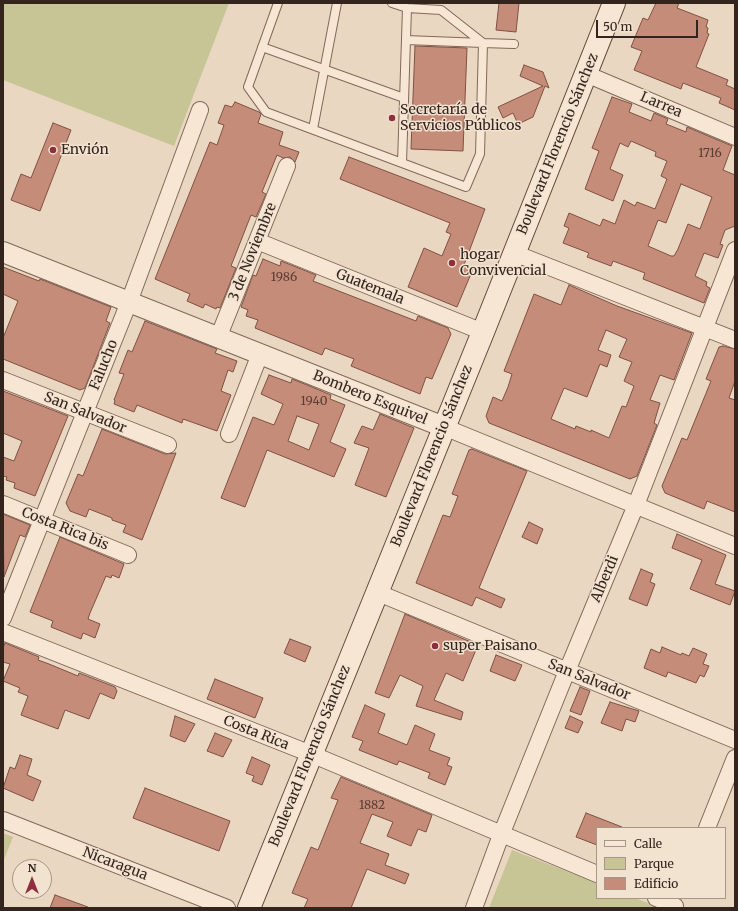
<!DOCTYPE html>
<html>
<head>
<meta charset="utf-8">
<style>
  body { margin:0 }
  #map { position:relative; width:738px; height:911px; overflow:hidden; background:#ead7c1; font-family:Merriweather,serif }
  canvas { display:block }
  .frame { position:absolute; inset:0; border:4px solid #33241d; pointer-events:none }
  .legend { position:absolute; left:596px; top:827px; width:130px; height:72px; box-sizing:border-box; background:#f2e2d0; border:1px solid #a69688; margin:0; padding:5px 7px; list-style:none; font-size:12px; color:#33241d }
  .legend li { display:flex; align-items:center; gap:8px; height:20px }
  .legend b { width:20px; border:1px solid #a69688 }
  .north { position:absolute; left:12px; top:859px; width:40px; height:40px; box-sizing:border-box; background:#f2e2d0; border:1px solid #a69688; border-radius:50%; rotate:0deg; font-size:11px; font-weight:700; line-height:16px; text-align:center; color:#33241d }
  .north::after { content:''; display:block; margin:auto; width:14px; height:18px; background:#8d2f3f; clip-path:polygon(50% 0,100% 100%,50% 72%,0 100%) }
  .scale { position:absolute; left:596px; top:20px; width:102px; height:18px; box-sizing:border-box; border:2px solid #33241d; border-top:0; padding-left:5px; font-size:12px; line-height:14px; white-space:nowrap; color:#33241d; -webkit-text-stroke:3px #f2e2d0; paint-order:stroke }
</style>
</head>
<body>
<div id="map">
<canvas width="738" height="911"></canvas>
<div class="frame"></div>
<ul class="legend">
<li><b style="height:5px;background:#f6e6d3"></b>Calle</li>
<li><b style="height:11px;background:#c7c496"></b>Parque</li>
<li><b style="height:11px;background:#c68c7a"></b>Edificio</li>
</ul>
<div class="north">N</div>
<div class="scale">50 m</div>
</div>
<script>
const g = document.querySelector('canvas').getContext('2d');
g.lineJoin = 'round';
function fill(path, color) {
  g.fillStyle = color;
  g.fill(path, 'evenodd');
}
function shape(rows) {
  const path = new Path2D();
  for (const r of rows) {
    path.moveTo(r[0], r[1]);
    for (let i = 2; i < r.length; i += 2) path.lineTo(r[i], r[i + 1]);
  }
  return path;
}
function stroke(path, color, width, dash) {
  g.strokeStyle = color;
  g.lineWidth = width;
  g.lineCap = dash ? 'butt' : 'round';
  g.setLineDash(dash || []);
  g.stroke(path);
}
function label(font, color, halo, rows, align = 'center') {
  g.font = font + ' Merriweather,serif';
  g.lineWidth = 3;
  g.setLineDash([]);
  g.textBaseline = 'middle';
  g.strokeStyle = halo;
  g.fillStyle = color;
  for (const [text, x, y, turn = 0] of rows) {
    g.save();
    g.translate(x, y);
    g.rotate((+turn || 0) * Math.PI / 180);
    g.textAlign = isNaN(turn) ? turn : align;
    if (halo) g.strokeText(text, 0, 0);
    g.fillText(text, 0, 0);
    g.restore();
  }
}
const green = shape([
  [3,3,229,3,174,146,3,80],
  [3,833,13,837,3,862],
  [512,850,597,883,597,898,635,898,661,908,489,908]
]);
const building = shape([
  [499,3,519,3,516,32,496,30,499,3],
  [656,3,679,3,677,8,708,20,706,27,708,28,707,33,709,34,696,67,728,80,726,85,735,89,735,110,719,103,721,98,683,83,681,89,634,70,642,51,631,47,643,18,648,20,656,3],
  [415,46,467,48,463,151,411,149,415,46],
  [524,65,543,72,549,88,545,86,533,117,518,124,513,113,503,118,498,107,543,86,520,76,524,65],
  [612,97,632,104,629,112,651,121,654,113,668,119,666,124,686,132,687,127,732,146,723,170,735,175,735,226,725,230,720,244,723,245,718,258,704,253,695,276,707,282,706,286,710,288,704,303,643,279,645,273,613,261,611,266,587,257,589,253,563,243,569,228,564,226,569,213,600,226,603,219,615,224,624,200,635,206,637,202,655,209,667,179,661,176,667,161,655,156,656,152,631,141,628,147,620,143,610,169,623,175,613,201,585,189,599,151,592,148,612,97],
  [681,184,712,197,700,229,688,224,678,249,674,256,671,256,648,246,658,220,666,223,681,184],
  [235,102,259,112,261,114,258,123,283,132,279,145,299,152,295,162,290,157,283,158,277,155,262,192,266,194,256,217,251,215,231,266,236,268,220,308,217,307,216,309,205,304,203,308,187,301,190,294,155,279,210,142,217,145,224,125,218,123,225,105,232,107,235,102],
  [53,123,71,130,40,211,11,200,21,174,31,178,53,123],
  [349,157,485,209,464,265,473,269,457,307,408,287,424,248,442,256,451,234,446,232,450,223,340,179,349,157],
  [263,259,280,266,281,261,316,275,313,281,416,321,418,316,448,328,451,334,432,379,426,377,420,394,351,366,354,359,325,348,322,355,255,328,258,320,246,316,248,310,241,307,253,275,256,276,263,259],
  [3,267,39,281,40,279,111,307,106,321,110,323,85,388,80,390,3,359,3,338,18,301,3,294,3,267],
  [569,285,617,306,692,333,674,380,660,375,650,400,660,403,654,423,657,425,637,476,630,479,489,423,486,416,493,397,502,401,508,387,512,374,504,371,534,294,561,305,569,285],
  [606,330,627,339,619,357,632,362,624,381,634,386,626,407,622,406,609,438,591,430,591,432,576,426,575,429,551,419,564,388,587,397,600,364,607,367,611,355,598,350,606,330],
  [145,321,217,349,215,353,237,361,233,372,228,370,221,391,231,395,217,431,183,419,182,423,137,405,134,412,114,404,115,400,114,400,124,374,119,373,128,350,132,352,145,321],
  [723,346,735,349,735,381,729,398,735,400,735,512,707,501,704,509,665,493,662,486,682,438,687,440,711,381,706,379,719,347,723,346],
  [269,375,291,383,292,379,307,385,331,395,330,399,345,405,330,442,346,449,334,477,267,450,245,507,221,498,253,417,274,425,283,404,261,394,269,375],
  [297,416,319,424,309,450,288,441,297,416],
  [3,391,68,416,35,496,14,488,15,483,6,480,7,477,3,476,3,457,14,461,22,441,3,433,3,391],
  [380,414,414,428,386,497,355,485,369,448,354,443,362,426,373,430,380,414],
  [102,429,165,454,176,453,142,540,123,532,126,525,112,520,112,518,89,509,86,517,70,511,66,503,78,474,83,476,102,429],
  [472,449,527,471,479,588,505,599,501,608,476,597,472,606,416,583,443,515,450,517,458,496,452,494,469,450,472,449],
  [3,514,30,525,25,537,20,535,4,577,3,514],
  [529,522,543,529,537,544,522,537,529,522],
  [677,534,726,555,715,584,735,591,730,605,690,589,702,560,672,548,677,534],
  [60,537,124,564,119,578,112,575,111,578,106,576,90,613,88,619,100,624,95,638,83,633,81,639,51,627,53,621,30,612,60,537],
  [641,569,653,574,650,582,655,584,647,606,629,599,641,569],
  [405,614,478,645,463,681,446,673,434,700,463,712,461,720,416,706,423,686,400,675,389,698,375,693,405,614],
  [290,639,311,647,305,662,284,653,290,639],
  [5,643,39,657,38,660,49,664,78,676,79,673,115,687,117,691,114,699,100,693,89,719,65,710,58,729,21,715,28,696,18,692,20,688,3,681,10,664,3,662,3,648,5,643],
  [662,647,681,655,682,653,689,656,693,648,707,654,703,664,709,666,704,677,700,675,696,683,668,672,666,677,644,668,651,649,660,653,662,647],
  [496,655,522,665,515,681,490,671,496,655],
  [215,679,263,698,255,718,207,699,215,679],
  [580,687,590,691,581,715,570,711,580,687],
  [610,702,639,711,635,722,626,719,622,731,601,723,610,702],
  [365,705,385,714,378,733,407,745,415,725,435,734,429,750,450,758,447,765,452,767,445,785,428,778,430,773,399,761,397,765,359,750,363,741,352,737,365,705],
  [175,716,195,724,185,742,170,736,175,716],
  [570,716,583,722,578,733,565,728,570,716],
  [215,733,232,740,223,757,207,751,215,733],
  [20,755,32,759,27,775,41,781,33,801,3,788,10,767,15,769,20,755],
  [252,757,270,765,262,785,252,781,254,776,246,773,252,757],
  [341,777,432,815,426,832,418,829,411,846,387,836,393,822,372,814,360,843,389,854,385,865,409,874,405,884,367,869,351,908,304,908,308,899,292,893,311,847,318,850,338,800,331,798,341,777],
  [145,788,230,821,219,851,133,818,145,788],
  [586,813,622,827,622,828,597,828,597,845,576,837,586,813],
  [55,895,88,907,88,908,50,908,55,895]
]);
const service = shape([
  [278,3,248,87,266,112,466,187,480,154,483,43,514,44],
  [392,3,407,8,441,10,483,43],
  [406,40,483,43],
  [262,47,404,98],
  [313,129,337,3],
  [402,163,407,8]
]);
const minor = shape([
  [586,74,735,137],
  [257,241,483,332],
  [514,253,735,340],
  [218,338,287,166],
  [3,380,168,445],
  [444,427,735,546],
  [229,434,260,354],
  [3,504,128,555],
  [376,592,735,740],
  [3,618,129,302,200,110],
  [3,632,311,754,597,874],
  [3,820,227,908],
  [707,828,735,758],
  [656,898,675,906],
  [474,908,501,835,567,671,636,505,735,250]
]);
const tertiary = shape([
  [3,252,444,427]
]);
const secondary = shape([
  [249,908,483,332,614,3]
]);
const markers = [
  [392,118,4,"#8d2f3f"],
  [53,150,4,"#8d2f3f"],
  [452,263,4,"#8d2f3f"],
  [435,646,4,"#8d2f3f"]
];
const numberNames = [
  ["1716",710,154],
  ["1986",284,278],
  ["1940",314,402],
  ["1882",372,806]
];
const streetNames = [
  ["Larrea",661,105,23],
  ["Boulevard Florencio Sánchez",558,144,-68],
  ["3 de Noviembre",253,252,-68],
  ["Guatemala",370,287,22],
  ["Falucho",104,365,-68],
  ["Bombero Esquivel",370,398,22],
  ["San Salvador",85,413,22],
  ["Boulevard Florencio Sánchez",432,456,-68],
  ["Costa Rica bis",65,529,22],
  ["Alberdi",605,579,-67],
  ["San Salvador",589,680,22],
  ["Costa Rica",256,733,22],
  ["Boulevard Florencio Sánchez",310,756,-68],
  ["Nicaragua",115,864,21]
];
const poiNames = [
  ["Secretaría de",400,110],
  ["Servicios Públicos",400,126],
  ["Envión",61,150],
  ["hogar",460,255],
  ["Convivencial",460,271],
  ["super Paisano",443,646]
];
fill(green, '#c7c496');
fill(building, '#c68c7a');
stroke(building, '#7f5042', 1);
stroke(service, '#82695a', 10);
stroke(minor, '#82695a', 18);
stroke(tertiary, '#82695a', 22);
stroke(secondary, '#644a3d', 24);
stroke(service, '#f6e6d3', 8);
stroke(minor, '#f6e6d3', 16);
stroke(tertiary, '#f6e6d3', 20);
stroke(secondary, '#f6e6d3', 22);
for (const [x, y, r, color] of markers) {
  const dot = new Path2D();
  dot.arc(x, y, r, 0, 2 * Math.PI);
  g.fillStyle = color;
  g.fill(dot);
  stroke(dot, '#f2e2d0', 1.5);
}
label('12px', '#583e34', null, numberNames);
label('14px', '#33241d', '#f2e2d0', streetNames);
label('14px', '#33241d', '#f2e2d0', poiNames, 'left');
</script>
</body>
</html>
